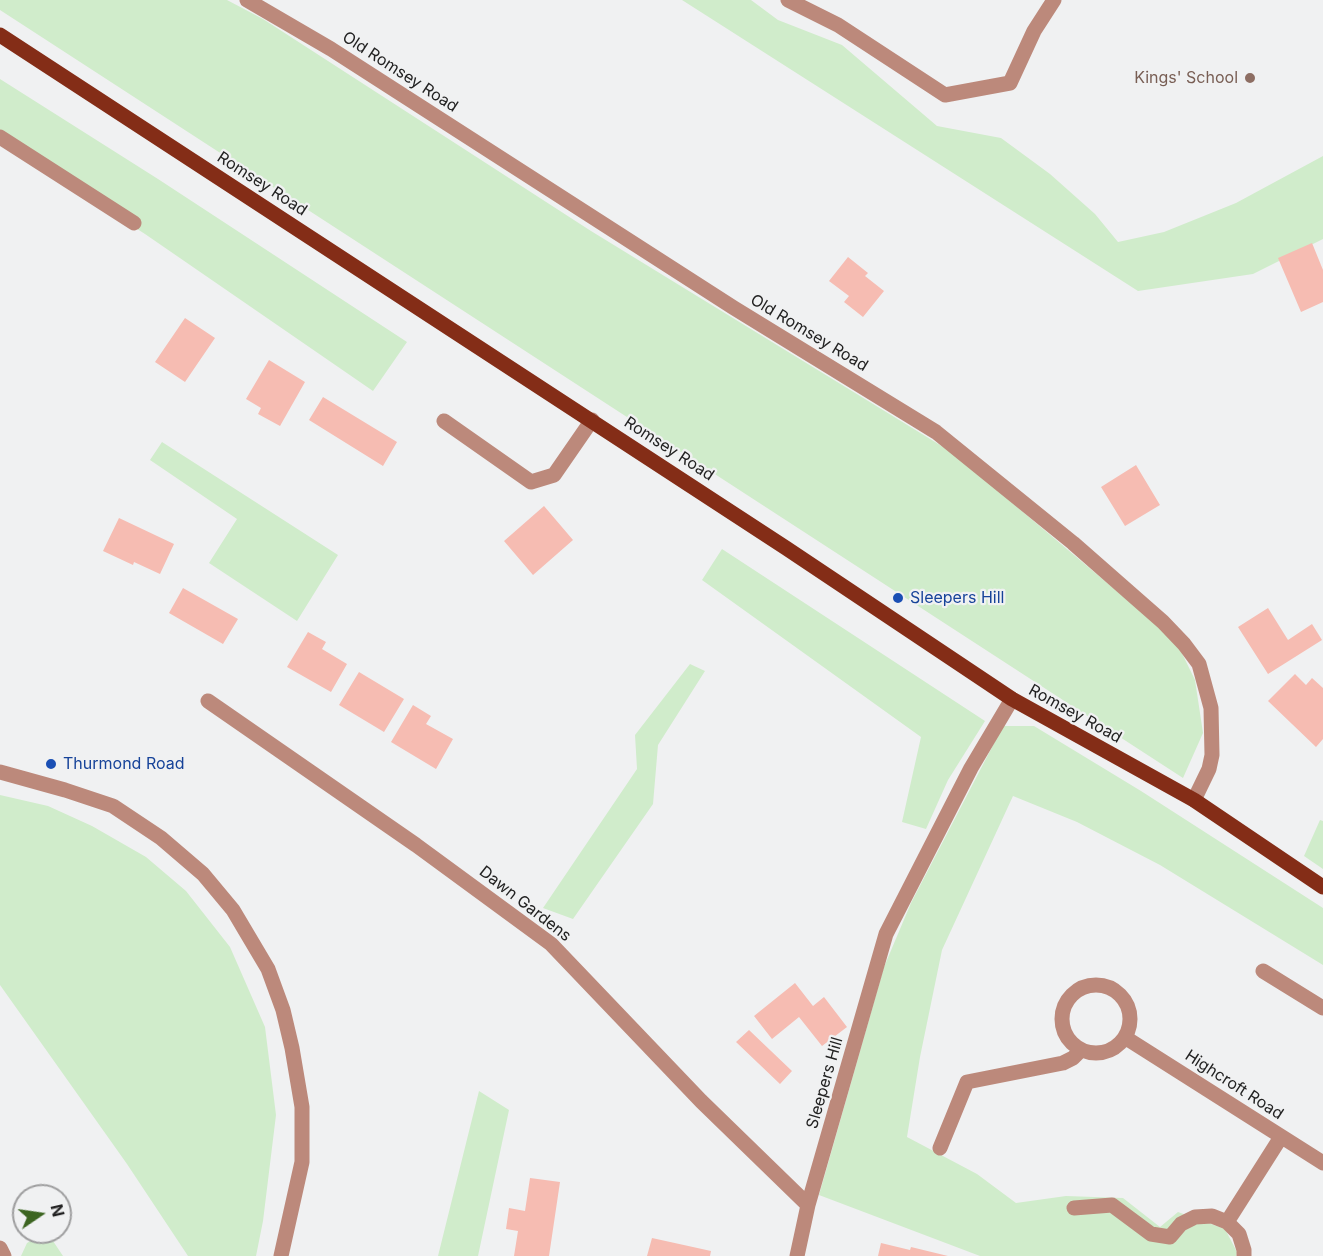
<!DOCTYPE html>
<html>
<head>
<meta charset="utf-8">
<style>
  body { margin:0 }
  #map { position:relative; width:1323px; height:1256px; overflow:hidden; background:#f0f1f2; font-family:Inter,sans-serif }
  canvas { display:block }
  .north { position:absolute; left:12px; top:1184px; width:60px; height:60px; box-sizing:border-box; background:#f0f1f2; border:2px solid #9e9e9f; border-radius:50%; rotate:77deg; font-size:16px; font-weight:700; line-height:24px; text-align:center; color:#222 }
  .north::after { content:''; display:block; margin:auto; width:21px; height:27px; background:#3c6521; clip-path:polygon(50% 0,100% 100%,50% 72%,0 100%) }
</style>
</head>
<body>
<div id="map">
<canvas width="1323" height="1256"></canvas>
<div class="north">N</div>
</div>
<script>
const g = document.querySelector('canvas').getContext('2d');
g.lineJoin = 'round';
function fill(path, color) {
  g.fillStyle = color;
  g.fill(path, 'evenodd');
}
function shape(rows) {
  const path = new Path2D();
  for (const r of rows) {
    if (r.length === 3) {
      path.moveTo(r[0] + r[2], r[1]);
      path.arc(r[0], r[1], r[2], 0, 2 * Math.PI);
      continue;
    }
    path.moveTo(r[0], r[1]);
    for (let i = 2; i < r.length; i += 2) path.lineTo(r[i], r[i + 1]);
  }
  return path;
}
function stroke(path, color, width, dash) {
  g.strokeStyle = color;
  g.lineWidth = width;
  g.lineCap = dash ? 'butt' : 'round';
  g.setLineDash(dash || []);
  g.stroke(path);
}
function label(font, color, halo, rows, align = 'center') {
  g.font = font + ' Inter,sans-serif';
  g.lineWidth = 4.5;
  g.setLineDash([]);
  g.textBaseline = 'middle';
  g.strokeStyle = halo;
  g.fillStyle = color;
  for (const [text, x, y, turn = 0] of rows) {
    g.save();
    g.translate(x, y);
    g.rotate((+turn || 0) * Math.PI / 180);
    g.textAlign = isNaN(turn) ? turn : align;
    if (halo) g.strokeText(text, 0, 0);
    g.fillText(text, 0, 0);
    g.restore();
  }
}
const green = shape([
  [0,0,227,0,263,19,591,231,953,453,1176,641,1195,680,1203,733,1183,778,0,10],
  [682,0,751,0,778,20,842,45,937,126,1001,138,1050,174,1095,214,1118,242,1164,232,1236,203,1323,156,1323,239,1253,274,1138,291],
  [0,79,158,179,407,342,373,391,145,234,0,141],
  [162,442,338,555,297,621,209,563,237,519,150,460],
  [722,549,985,721,948,780,926,829,902,822,921,737,702,580],
  [690,664,705,671,658,745,653,804,573,919,543,908,637,769,635,735],
  [1003,726,1034,726,1141,791,1323,908,1323,965,1160,865,1077,822,1013,796,942,950,920,1057,907,1137,977,1174,1016,1203,1066,1196,1123,1198,1160,1227,1178,1212,1225,1229,1237,1252,1236,1256,980,1256,819,1195,884,967,911,903],
  [0,795,48,806,92,826,146,857,186,891,230,947,265,1027,276,1115,263,1221,256,1256,188,1256,127,1164,0,985],
  [1320,820,1323,821,1323,869,1304,856],
  [479,1091,509,1110,478,1256,438,1256],
  [45,1232,47,1232,63,1256,21,1256,27,1243]
]);
const building = shape([
  [1312,243,1323,270,1323,302,1301,312,1278,258],
  [848,257,868,273,865,276,884,291,863,317,844,302,849,296,829,281],
  [185,318,215,338,185,382,155,362],
  [269,360,305,382,280,426,258,414,261,408,246,399],
  [323,397,397,442,383,466,309,420],
  [1136,465,1160,505,1125,526,1101,487],
  [544,506,573,540,533,575,504,541],
  [119,518,174,544,160,574,134,562,133,565,103,551],
  [183,588,238,619,223,644,169,613],
  [1268,608,1288,640,1312,624,1322,640,1268,674,1238,627],
  [308,632,326,642,322,649,347,664,331,692,287,667],
  [359,672,404,699,384,732,339,705],
  [1295,674,1306,685,1312,678,1323,688,1323,739,1316,747,1268,701],
  [413,705,431,716,426,724,453,739,436,769,391,742],
  [795,983,813,1006,824,997,847,1027,822,1046,799,1017,772,1039,754,1016],
  [749,1030,792,1071,780,1084,736,1042],
  [530,1178,560,1182,549,1256,514,1256,518,1231,506,1229,509,1208,525,1211],
  [652,1238,711,1251,710,1256,647,1256],
  [881,1243,910,1250,911,1247,948,1256,878,1256]
]);
const minor = shape([
  [247,0,331,49,734,308,936,432,1073,543,1163,622,1184,644,1199,664,1211,708,1212,755,1209,769,1194,800],
  [788,0,838,25,945,95,1010,83,1034,31,1054,0],
  [0,137,134,223],
  [444,421,531,482,554,475,592,420],
  [208,701,416,845,551,944,701,1101,808,1205],
  [0,772,65,790,113,806,161,838,203,874,233,910,268,969,283,1010,292,1048,302,1107,302,1162,281,1256],
  [1263,971,1323,1008],
  [1096,1019,34],
  [1126,1038,1323,1163],
  [940,1148,967,1082,1063,1063,1073,1058,1080,1051],
  [1074,1208,1112,1205,1151,1234,1170,1237,1181,1224,1195,1217,1212,1216,1227,1222,1239,1234,1244,1250,1244,1256],
  [1227,1222,1281,1137],
  [0,1248,4,1256],
  [797,1256,808,1205,886,934,971,768,1012,699]
]);
const major = shape([
  [0,35,786,548,1012,699,1194,800,1323,887]
]);
const markers = [
  [1250,78,6,"#8d6e63"],
  [898,598,6,"#1a4fb4"],
  [51,764,6,"#1a4fb4"]
];
const streetNames = [
  ["Old Romsey Road",400,72,33],
  ["Romsey Road",262,184,33],
  ["Old Romsey Road",809,333,31],
  ["Romsey Road",669,449,33],
  ["Romsey Road",1075,714,29],
  ["Dawn Gardens",525,904,38],
  ["Sleepers Hill",825,1083,-74],
  ["Highcroft Road",1234,1085,33]
];
const educationNames = [
  ["Kings' School",1238,78]
];
const transitNames = [
  ["Sleepers Hill",910,598],
  ["Thurmond Road",63,764]
];
fill(green, '#d0eccb');
fill(building, '#f6bcb2');
stroke(minor, '#bc897b', 15);
stroke(major, '#842d17', 15);
for (const [x, y, r, color] of markers) {
  const dot = new Path2D();
  dot.arc(x, y, r, 0, 2 * Math.PI);
  g.fillStyle = color;
  g.fill(dot);
  stroke(dot, '#f0f1f2', 2);
}
label('16px', '#222', '#f0f1f2', streetNames);
label('16px', '#785e54', '#f0f1f2', educationNames, 'right');
label('16px', '#164399', '#f0f1f2', transitNames, 'left');
</script>
</body>
</html>
